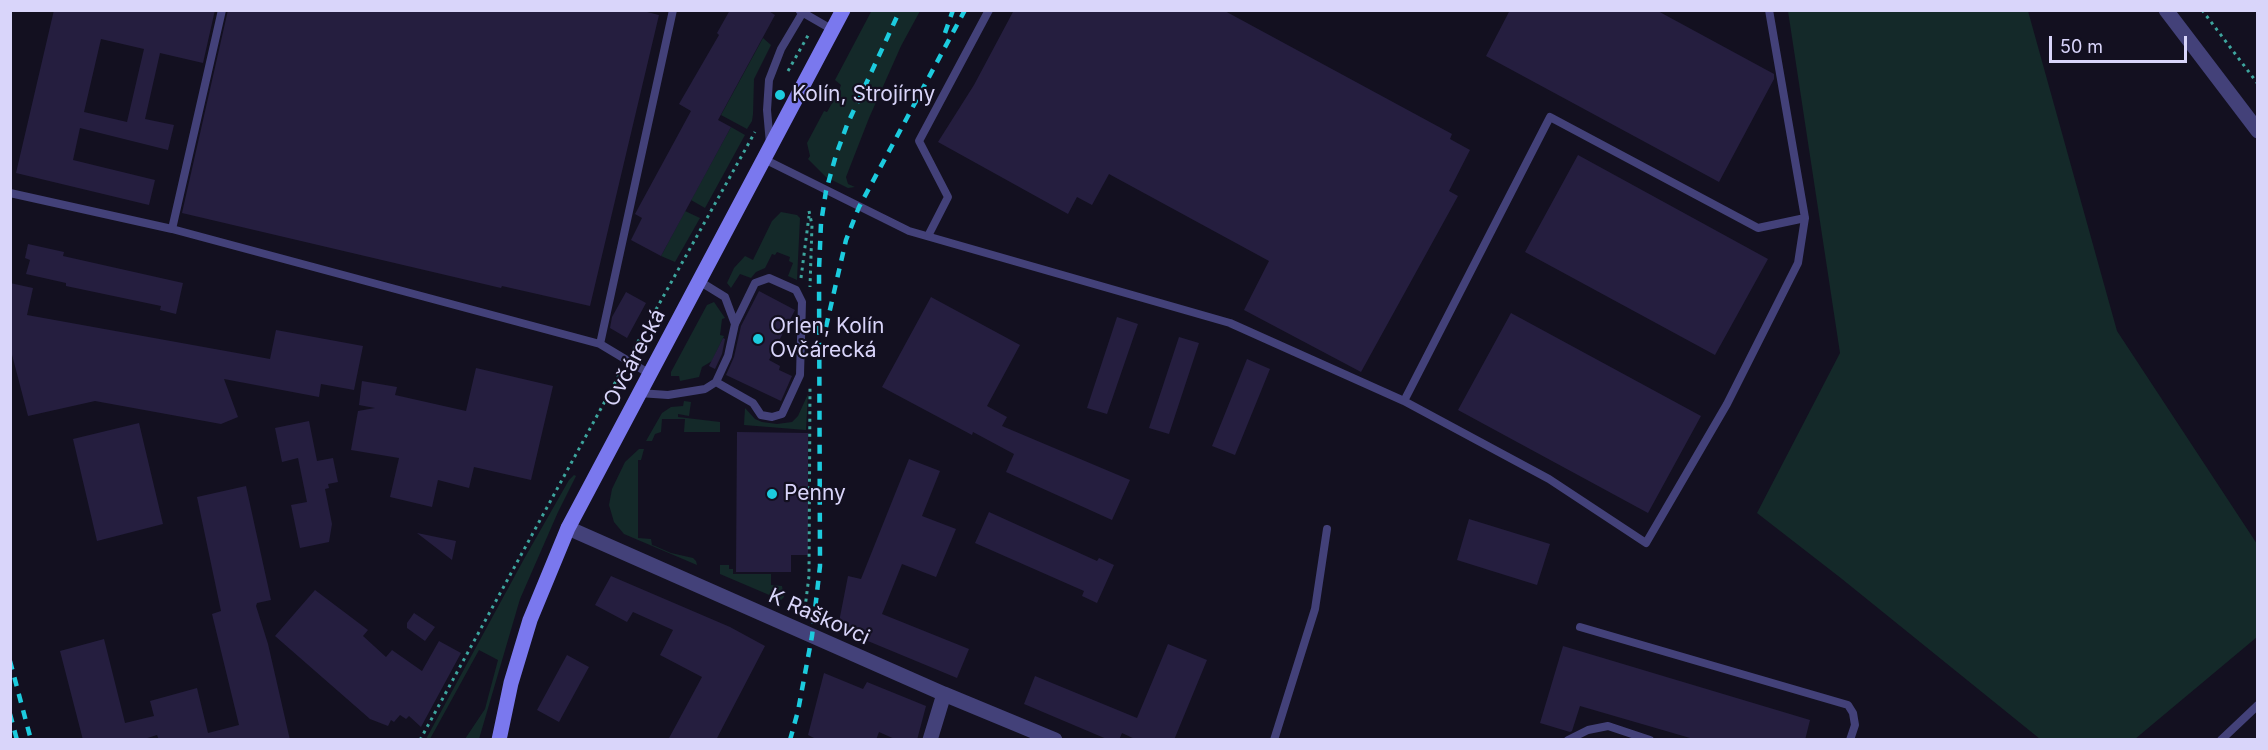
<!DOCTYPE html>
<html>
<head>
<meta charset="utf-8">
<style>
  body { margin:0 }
  #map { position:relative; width:2268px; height:750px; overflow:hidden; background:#131020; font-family:Inter,sans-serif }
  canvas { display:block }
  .frame { position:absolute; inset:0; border:12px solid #d9d5fa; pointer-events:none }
  .scale { position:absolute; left:2049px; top:36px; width:138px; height:27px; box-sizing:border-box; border:3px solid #d9d5fa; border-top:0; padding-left:8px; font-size:18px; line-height:21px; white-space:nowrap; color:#d9d5fa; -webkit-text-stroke:4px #131020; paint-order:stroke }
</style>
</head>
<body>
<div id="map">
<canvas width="2268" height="750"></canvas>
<div class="frame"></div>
<div class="scale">50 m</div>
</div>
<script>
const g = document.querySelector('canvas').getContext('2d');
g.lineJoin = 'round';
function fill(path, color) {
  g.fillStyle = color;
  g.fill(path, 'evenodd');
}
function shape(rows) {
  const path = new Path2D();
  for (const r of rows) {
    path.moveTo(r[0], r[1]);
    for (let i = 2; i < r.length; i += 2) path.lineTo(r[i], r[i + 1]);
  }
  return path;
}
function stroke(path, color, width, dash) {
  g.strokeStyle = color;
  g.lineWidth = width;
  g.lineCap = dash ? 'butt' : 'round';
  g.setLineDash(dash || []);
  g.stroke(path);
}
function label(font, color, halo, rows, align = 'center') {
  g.font = font + ' Inter,sans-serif';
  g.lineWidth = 4.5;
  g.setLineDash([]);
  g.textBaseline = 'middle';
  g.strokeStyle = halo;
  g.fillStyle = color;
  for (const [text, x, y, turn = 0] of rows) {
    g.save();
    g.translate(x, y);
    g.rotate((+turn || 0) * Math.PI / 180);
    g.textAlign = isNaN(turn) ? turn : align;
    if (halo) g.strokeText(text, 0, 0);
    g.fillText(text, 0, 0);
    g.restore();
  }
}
const green = shape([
  [872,10,920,11,901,46,869,118,846,177,848,184,855,187,848,188,826,177,808,159,810,156,807,143,824,111,827,112,839,91,841,85,835,80],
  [1788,11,2028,11,2117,331,2257,544,2257,637,2135,739,2040,739,1842,579,1757,513,1840,353],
  [763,38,771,45,754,79,753,114,752,121,747,129,721,115],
  [731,127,745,135,705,208,691,200],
  [685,211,700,218,675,262,661,256],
  [781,212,797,215,800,218,797,280,788,276,793,263,789,261,790,257,777,252,775,255,772,254,765,268,756,272,751,278,740,274,731,288,727,283,734,268,745,256,753,260,772,221],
  [714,302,725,318,722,319,720,335,724,336,712,361,702,367,699,377,680,381,679,376,671,376,671,372,707,305],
  [808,394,806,430,744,425,745,408,755,419,762,422,777,424,792,422,798,416],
  [684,401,691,402,689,416,678,414,678,417,720,422,720,432,684,432,685,419,662,419,661,432,655,434,652,441,646,441,662,413,671,407,683,406],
  [639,449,644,449,641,460,638,460,638,538,651,539,652,545,655,546,671,553,693,558,696,561,697,565,624,534,614,522,609,505,612,489,625,462],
  [574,475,576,476,558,512,520,599,479,739,465,739,485,709,498,660,479,650,430,739,426,739,524,559,569,480],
  [720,565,729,565,729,569,733,569,733,574,771,574,771,585,782,586,784,597,781,600,720,574]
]);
const building = shape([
  [54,10,215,10,203,63,160,53,145,119,174,125,168,150,80,128,73,160,155,180,149,205,16,173],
  [101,39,144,49,127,122,84,112],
  [228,10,639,10,659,15,590,306,502,286,501,288,182,213],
  [730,10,767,10,775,15,718,120,731,127,661,256,631,240,642,218,635,214,691,111,679,104,719,35,717,33],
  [1014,10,1223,10,1452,134,1450,139,1470,150,1449,191,1458,196,1361,372,1244,310,1269,261,1109,174,1092,205,1077,197,1068,214,938,142,974,85],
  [1510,10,1656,10,1774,74,1774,79,1719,182,1486,56],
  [1578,155,1768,259,1715,355,1525,252],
  [28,244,64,252,63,256,183,283,176,314,160,310,161,306,66,286,66,283,26,274,30,260,25,258],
  [10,283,33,288,27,315,270,359,276,330,363,346,354,390,321,384,319,397,224,379,238,417,221,424,95,401,28,416,10,347],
  [759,291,795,310,769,360,780,366,779,370,792,376,781,401,726,375,734,357,741,326],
  [626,292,646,303,627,338,610,328,612,317],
  [931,297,1020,345,987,406,1007,417,1002,426,1130,480,1112,520,1006,472,1014,454,973,432,972,435,882,387],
  [1511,313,1701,416,1648,513,1458,410],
  [1117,317,1138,324,1107,414,1087,408],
  [1179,337,1199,343,1169,434,1149,428],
  [723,338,725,339,722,354,715,369,709,366],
  [1247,359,1270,369,1235,455,1212,446],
  [476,368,553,386,531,480,474,467,469,488,438,480,432,507,390,497,399,458,351,450,358,411,375,408,359,405,362,381,397,387,395,395,466,411],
  [309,421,317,461,333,458,338,482,328,484,329,488,325,489,332,524,329,542,300,548,291,505,307,502,298,458,282,462,275,428],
  [139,423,163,524,97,541,73,439],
  [737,432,808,433,808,555,791,555,791,572,736,572],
  [909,459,940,471,922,516,956,529,936,577,902,564,882,614,969,649,957,678,863,639,866,633,838,627,848,576,861,579],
  [246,486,271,600,257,603,256,606,268,644,290,740,159,740,157,735,141,740,83,740,60,651,104,639,125,723,154,716,150,701,197,688,208,733,239,725,212,614,221,611,197,497],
  [989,512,1097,561,1099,558,1114,565,1097,603,1082,596,1084,591,975,543],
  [1469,519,1550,544,1537,585,1457,560],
  [417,533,456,541,452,560],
  [611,576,730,627,765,646,716,740,668,740,702,677,660,655,673,630,633,612,627,622,595,605],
  [315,590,368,630,363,636,386,657,392,650,422,671,439,641,461,653,421,727,409,716,406,719,400,715,394,722,391,720,388,726,370,719,275,636],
  [414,613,435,627,425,641,407,628,407,623],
  [1168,644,1207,660,1174,740,1137,740,1122,733,1119,740,1109,740,1024,704,1035,676,1137,718],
  [1563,646,1810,720,1805,740,1697,740,1580,706,1572,731,1570,732,1540,723],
  [567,655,589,667,559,722,537,710],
  [824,673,863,689,867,682,926,706,917,740,897,740,879,732,876,740,818,740,808,735]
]);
const path = shape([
  [2202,10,2258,84],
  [788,71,810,32],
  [809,211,812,225,810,287],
  [801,278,809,216],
  [634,349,755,132],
  [808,616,805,608,809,576,810,387],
  [420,740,622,370]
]);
const service = shape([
  [800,11,833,30],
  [770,144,767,110,769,80,781,49,803,12],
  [764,159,909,231,1230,323,1404,401,1549,479,1646,543,1727,404,1798,263,1805,218],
  [10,193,172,229,600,344,673,10],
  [172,229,222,10],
  [928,236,948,197,919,141,989,10],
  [699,281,725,297,735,324],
  [600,344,650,374],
  [639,393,668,395,705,389,716,382,728,356,735,324,755,283,769,278,796,290,802,302,800,375,782,414,772,417,761,415,753,403,716,382],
  [1404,401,1550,117,1758,228,1805,218,1769,10],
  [1580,627,1848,705,1853,713,1855,725,1850,740],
  [1274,740,1315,609,1327,529],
  [1568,740,1588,730,1608,726,1650,740],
  [2221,740,2258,705]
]);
const minor = shape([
  [2166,10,2258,131],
  [568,528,944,694,1055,740],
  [930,740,944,694]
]);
const secondary = shape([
  [499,740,511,683,530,620,568,528,843,10]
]);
const rail = shape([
  [945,33,953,10],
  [826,327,846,240,859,207,965,10],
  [10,661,31,740],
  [10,714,17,740],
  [790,740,798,711,812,636,820,566,819,270,821,223,826,191,836,155,847,125,900,10]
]);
const markers = [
  [780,95,6,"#1ccbde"],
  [758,339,6,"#1ccbde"],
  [772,494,6,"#1ccbde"]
];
const poiNames = [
  ["Kolín, Strojírny",792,95],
  ["Orlen, Kolín",770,327],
  ["Ovčárecká",770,351],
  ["Penny",784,494]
];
const streetNames = [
  ["Ovčárecká",635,358,-62],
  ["K Raškovci",819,617,24]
];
fill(green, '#142929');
fill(building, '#251e3f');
stroke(path, '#3da59e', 3, [3, 4.5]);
stroke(service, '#434179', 8);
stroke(minor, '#434179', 15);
stroke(secondary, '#7a78ee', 15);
stroke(rail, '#1ccbde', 4.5, [9, 8]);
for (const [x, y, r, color] of markers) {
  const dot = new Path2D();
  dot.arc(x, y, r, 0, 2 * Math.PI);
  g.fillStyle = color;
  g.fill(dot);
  stroke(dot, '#131020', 2);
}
label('21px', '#d9d5fa', '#131020', poiNames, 'left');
label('21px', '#d9d5fa', '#131020', streetNames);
</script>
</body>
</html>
